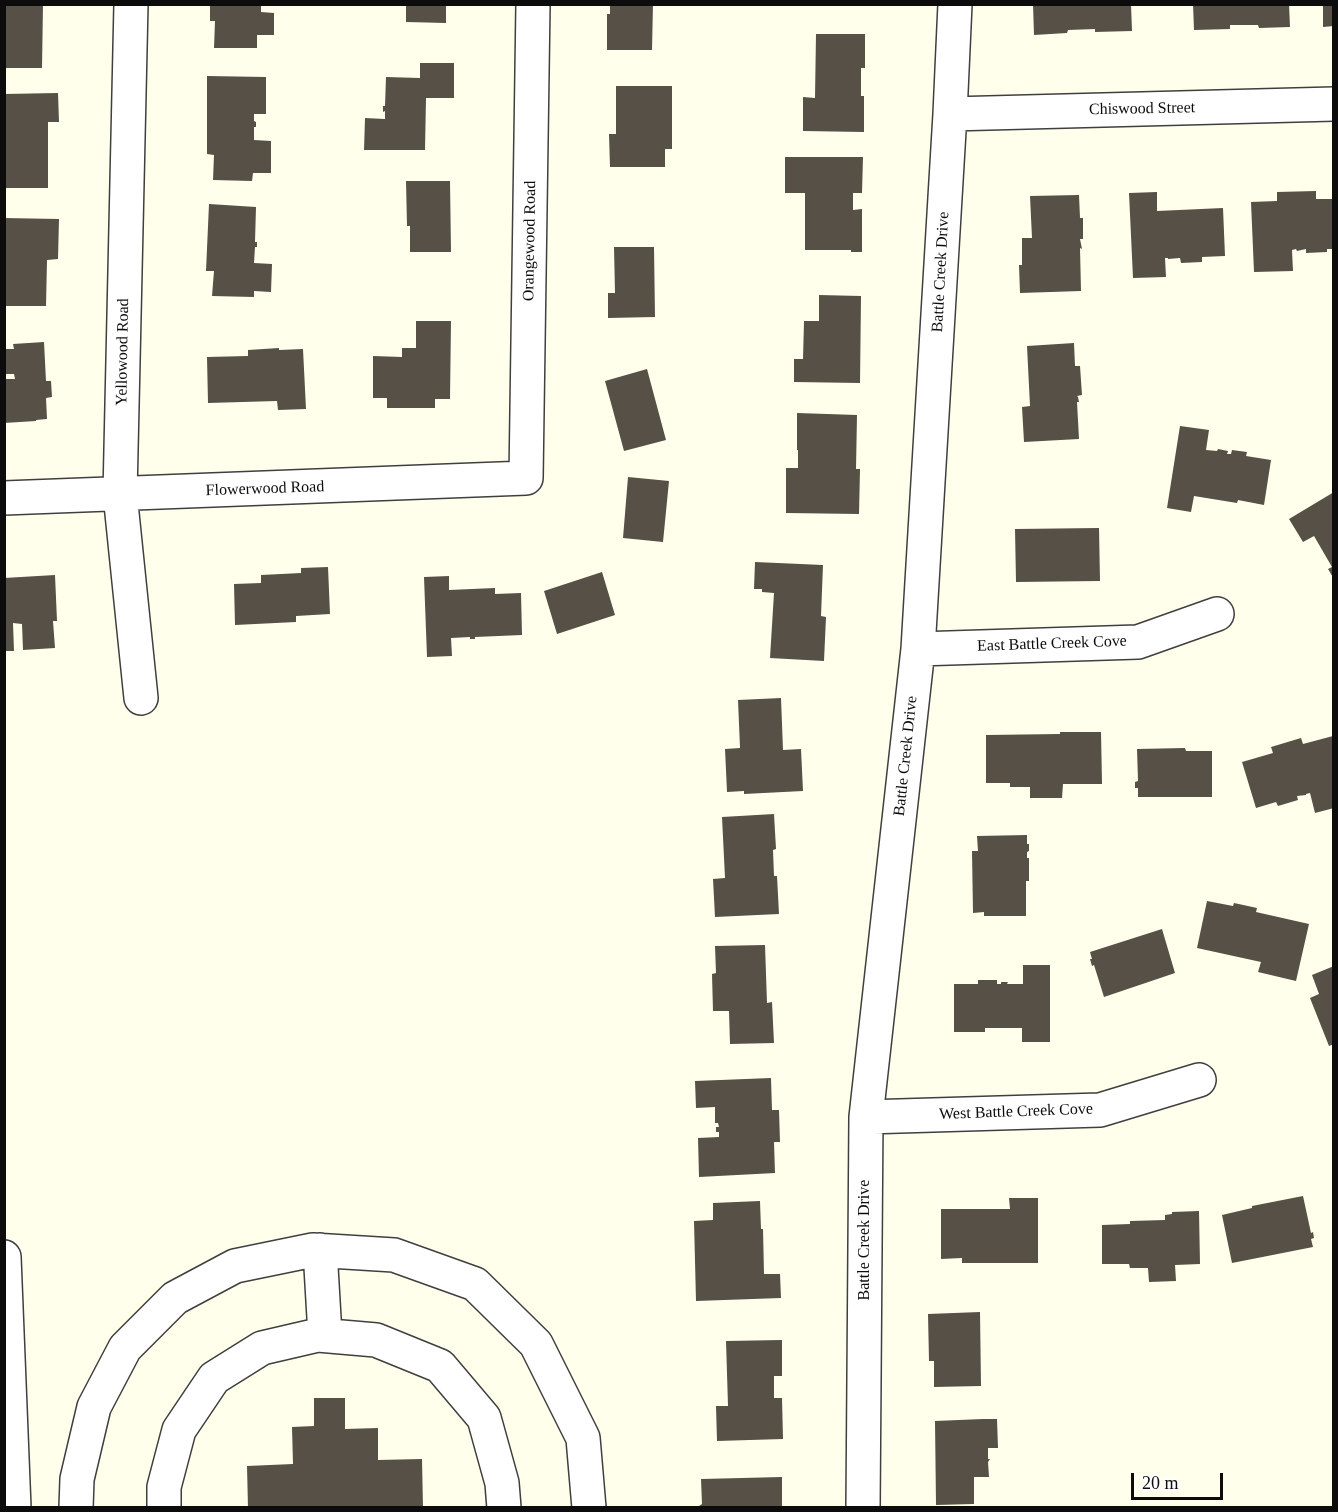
<!DOCTYPE html>
<html>
<head>
<meta charset="utf-8">
<style>
  body { margin:0 }
  #map { position:relative; width:1338px; height:1512px; overflow:hidden; background:#ffffeb; font-family:"Times New Roman",serif }
  canvas { display:block }
  .frame { position:absolute; inset:0; border:6px solid #0c0c0c; pointer-events:none }
  .scale { position:absolute; left:1131px; top:1473px; width:92px; height:27px; box-sizing:border-box; border:3px solid #0c0c0c; border-top:0; padding-left:8px; font-size:18px; line-height:21px; white-space:nowrap; color:#0c0c0c; -webkit-text-stroke:4px #fff; paint-order:stroke }
</style>
</head>
<body>
<div id="map">
<canvas width="1338" height="1512"></canvas>
<div class="frame"></div>
<div class="scale">20 m</div>
</div>
<script>
const g = document.querySelector('canvas').getContext('2d');
g.lineJoin = 'round';
function fill(path, color) {
  g.fillStyle = color;
  g.fill(path, 'evenodd');
}
function shape(rows) {
  const path = new Path2D();
  for (const r of rows) {
    path.moveTo(r[0], r[1]);
    for (let i = 2; i < r.length; i += 2) path.lineTo(r[i], r[i + 1]);
  }
  return path;
}
function stroke(path, color, width, dash) {
  g.strokeStyle = color;
  g.lineWidth = width;
  g.lineCap = dash ? 'butt' : 'round';
  g.setLineDash(dash || []);
  g.stroke(path);
}
function label(font, color, halo, rows, align = 'center') {
  g.font = font + ' "Times New Roman",serif';
  g.lineWidth = 6;
  g.setLineDash([]);
  g.textBaseline = 'middle';
  g.strokeStyle = halo;
  g.fillStyle = color;
  for (const [text, x, y, turn = 0] of rows) {
    g.save();
    g.translate(x, y);
    g.rotate((+turn || 0) * Math.PI / 180);
    g.textAlign = isNaN(turn) ? turn : align;
    if (halo) g.strokeText(text, 0, 0);
    g.fillText(text, 0, 0);
    g.restore();
  }
}
const building = shape([
  [4,4,43,4,42,68,4,68],
  [210,4,261,4,261,12,274,13,274,35,257,35,257,48,214,48,215,21,210,21],
  [406,4,446,4,446,23,406,22],
  [610,4,653,4,652,50,607,50,607,14,610,14],
  [1033,4,1131,4,1132,31,1095,32,1095,29,1068,30,1067,33,1034,35],
  [1193,4,1289,4,1290,27,1259,28,1258,25,1230,25,1230,29,1194,30],
  [1323,4,1334,4,1334,26,1323,27],
  [816,34,865,34,865,68,861,68,861,96,864,96,864,132,803,131,803,97,815,98],
  [420,63,454,63,454,98,426,98,425,150,364,150,365,118,385,119,385,111,383,112,383,106,385,106,386,77,420,78],
  [207,76,266,77,266,114,254,114,254,121,256,122,256,127,254,127,254,140,271,141,271,173,253,173,252,181,213,180,214,155,207,154],
  [616,86,672,86,672,149,665,149,665,167,610,167,609,134,616,134],
  [58,93,59,122,48,122,48,188,4,188,4,94],
  [785,157,863,157,862,193,853,193,853,210,862,209,862,252,851,252,851,250,805,250,805,193,785,193],
  [406,181,450,181,451,252,410,252,410,226,407,226],
  [1316,191,1316,199,1334,199,1334,249,1327,249,1327,252,1306,253,1306,249,1297,251,1296,249,1292,250,1293,271,1254,272,1251,202,1277,201,1277,192],
  [1157,192,1157,211,1223,208,1225,256,1202,257,1202,262,1181,263,1180,258,1168,259,1168,258,1165,258,1166,277,1133,278,1129,193],
  [1079,195,1080,218,1083,218,1083,239,1080,239,1082,249,1080,248,1081,291,1020,293,1019,265,1022,265,1022,238,1032,238,1030,196],
  [209,204,256,207,255,242,257,242,257,247,255,247,254,263,272,264,271,292,254,291,254,297,212,296,214,271,206,271],
  [4,218,59,219,58,259,47,260,46,306,4,306],
  [614,247,654,247,655,317,608,318,608,293,615,293],
  [819,295,861,296,860,383,794,382,794,359,803,359,804,321,819,321],
  [416,321,451,321,450,399,435,399,435,408,387,408,387,398,373,398,373,356,402,357,402,348,416,348],
  [44,342,46,381,51,381,52,397,46,398,47,419,36,420,36,421,4,423,4,379,15,379,14,374,6,374,5,349,14,349,13,344],
  [1074,343,1075,366,1080,366,1082,395,1077,396,1078,397,1079,402,1077,402,1079,439,1024,442,1022,407,1030,406,1027,346],
  [279,348,279,350,303,349,306,409,278,410,277,401,208,403,207,357,248,356,248,350],
  [647,369,666,440,624,451,605,381],
  [797,413,857,415,856,469,860,469,859,514,786,513,786,468,798,468,798,450,797,450],
  [1180,426,1209,430,1206,450,1217,451,1218,449,1228,451,1227,454,1231,454,1232,450,1247,452,1246,456,1271,460,1264,505,1238,500,1237,503,1194,496,1191,512,1167,508],
  [628,477,669,481,663,542,623,538],
  [1334,492,1334,579,1328,569,1332,567,1314,536,1303,542,1289,519],
  [1099,528,1100,581,1016,582,1015,529],
  [755,562,823,565,821,616,826,617,824,661,770,658,774,593,762,592,762,589,754,589],
  [328,567,330,614,296,616,296,622,235,625,234,584,261,583,261,575,301,573,301,568],
  [602,572,615,615,557,634,544,591],
  [55,575,57,621,53,621,55,648,23,650,22,624,13,623,14,651,4,651,4,578],
  [449,576,449,590,495,588,495,594,521,593,522,635,475,637,475,639,470,639,470,637,451,638,452,656,427,657,424,577],
  [781,698,783,750,801,749,803,791,744,794,744,791,727,792,725,749,740,748,738,700],
  [1060,732,1101,732,1102,784,1063,784,1062,798,1030,798,1030,787,1010,787,1010,783,986,783,986,735,1060,734],
  [1333,736,1334,808,1315,813,1310,793,1306,794,1306,795,1297,796,1298,800,1278,806,1276,802,1256,808,1242,762,1273,753,1271,747,1301,738,1303,744],
  [1185,748,1186,751,1212,751,1212,797,1138,797,1138,788,1135,788,1135,782,1138,781,1137,749],
  [774,814,776,849,773,850,774,876,777,876,779,914,715,917,713,879,725,878,722,817],
  [1027,835,1027,844,1029,844,1029,851,1027,852,1027,858,1029,858,1029,881,1026,881,1026,916,984,916,984,912,973,913,972,851,978,851,977,836],
  [1207,901,1233,906,1234,903,1257,908,1256,912,1309,924,1296,981,1258,972,1261,962,1197,948],
  [1162,929,1175,973,1104,997,1094,965,1092,966,1090,959,1092,959,1090,952],
  [765,945,767,1003,772,1002,774,1043,730,1044,729,1011,713,1011,712,974,716,973,715,946],
  [1023,965,1050,965,1050,1042,1022,1042,1022,1028,985,1028,985,1032,954,1032,954,984,978,984,978,980,997,980,997,984,1001,984,1001,982,1008,982,1007,984,1023,984],
  [1334,966,1334,1044,1329,1046,1310,998,1319,994,1312,975],
  [771,1078,772,1110,779,1110,780,1142,774,1142,775,1173,699,1177,698,1138,719,1137,719,1132,716,1132,716,1127,719,1127,718,1123,715,1123,715,1107,696,1108,695,1081],
  [1303,1196,1311,1233,1313,1232,1314,1238,1311,1239,1313,1247,1232,1263,1222,1215,1252,1208,1252,1206],
  [1009,1198,1038,1198,1038,1263,962,1263,962,1258,941,1259,941,1209,1010,1209],
  [760,1201,761,1229,763,1229,764,1274,780,1274,781,1298,696,1301,694,1221,713,1220,713,1203],
  [1199,1211,1200,1264,1175,1265,1176,1281,1149,1282,1148,1268,1130,1268,1129,1264,1102,1264,1102,1225,1130,1224,1130,1221,1165,1220,1165,1215,1172,1214,1172,1212],
  [980,1312,981,1386,934,1387,934,1361,929,1361,928,1314],
  [782,1340,782,1376,774,1376,774,1398,782,1398,783,1439,717,1441,716,1406,728,1406,726,1341],
  [314,1398,345,1398,345,1429,378,1428,378,1460,422,1459,423,1508,248,1508,247,1466,293,1464,292,1427,314,1426],
  [983,1419,997,1419,998,1448,988,1448,988,1459,990,1459,988,1462,989,1477,974,1477,974,1504,936,1505,935,1421],
  [782,1477,782,1508,696,1508,702,1504,701,1479]
]);
const minor = shape([
  [131,4,120,494,141,698],
  [950,114,1334,104],
  [4,498,526,478,533,4],
  [918,649,1138,642,1217,614],
  [866,1117,1100,1110,1199,1080],
  [320,1250,325,1335],
  [4,1257,14,1508],
  [76,1508,77,1479,94,1407,125,1348,175,1298,235,1266,313,1250,394,1255,475,1284,536,1344,583,1438,589,1508],
  [164,1508,164,1487,179,1430,214,1378,262,1348,318,1335,376,1340,440,1366,484,1418,502,1483,504,1508],
  [863,1508,866,1117,918,649,950,114,955,4]
]);
const streetNames = [
  ["Chiswood Street",1142,109,-1],
  ["Orangewood Road",530,241,-89],
  ["Battle Creek Drive",941,272,-87],
  ["Yellowood Road",123,352,-89],
  ["Flowerwood Road",265,489,-2],
  ["East Battle Creek Cove",1052,644,-2],
  ["Battle Creek Drive",906,756,-84],
  ["West Battle Creek Cove",1016,1112,-2],
  ["Battle Creek Drive",865,1240,-90]
];
fill(building, '#565047');
stroke(minor, '#3f3f3f', 36);
stroke(minor, '#fff', 33);
label('16px', '#0c0c0c', '#fff', streetNames);
</script>
</body>
</html>
